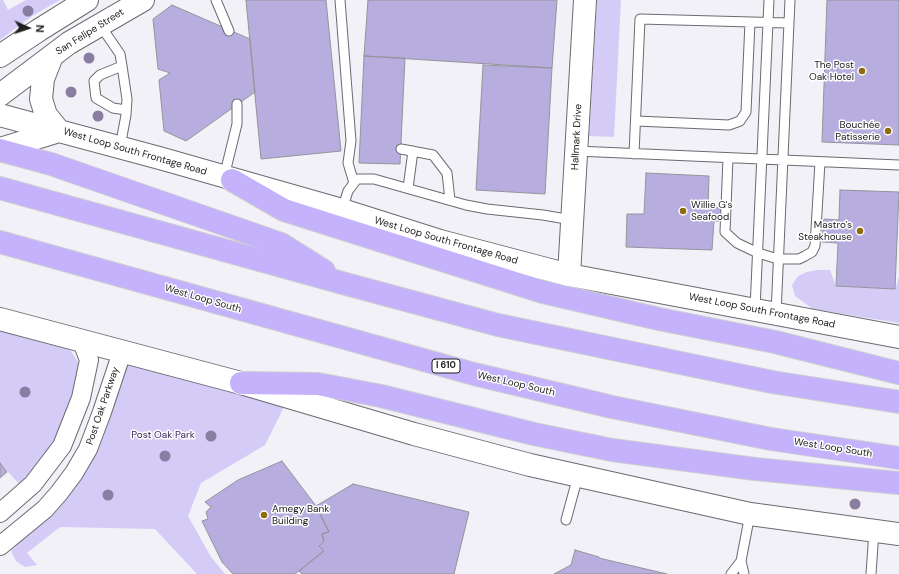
<!DOCTYPE html>
<html>
<head>
<meta charset="utf-8">
<style>
  body { margin:0 }
  #map { position:relative; width:899px; height:574px; overflow:hidden; background:#f2f1f8; font-family:"DM Sans",sans-serif }
  canvas { display:block }
  .north { position:absolute; left:8px; top:8px; width:40px; height:40px; -webkit-text-stroke:3px #fff; paint-order:stroke; rotate:93deg; font-size:11px; font-weight:700; line-height:16px; text-align:center; color:#212123 }
  .north::after { content:''; display:block; margin:auto; width:14px; height:18px; background:#212123; clip-path:polygon(50% 0,100% 100%,50% 72%,0 100%) }
</style>
</head>
<body>
<div id="map">
<canvas width="899" height="574"></canvas>
<div class="north">N</div>
</div>
<script>
const g = document.querySelector('canvas').getContext('2d');
g.lineJoin = 'round';
function fill(path, color) {
  g.fillStyle = color;
  g.fill(path, 'evenodd');
}
function shape(rows) {
  const path = new Path2D();
  for (const r of rows) {
    path.moveTo(r[0], r[1]);
    for (let i = 2; i < r.length; i += 2) path.lineTo(r[i], r[i + 1]);
  }
  return path;
}
function stroke(path, color, width, dash) {
  g.strokeStyle = color;
  g.lineWidth = width;
  g.lineCap = dash ? 'butt' : 'round';
  g.setLineDash(dash || []);
  g.stroke(path);
}
function label(font, color, halo, rows, align = 'center') {
  g.font = font + ' "DM Sans",sans-serif';
  g.lineWidth = 3;
  g.setLineDash([]);
  g.textBaseline = 'middle';
  g.strokeStyle = halo;
  g.fillStyle = color;
  for (const [text, x, y, turn = 0] of rows) {
    g.save();
    g.translate(x, y);
    g.rotate((+turn || 0) * Math.PI / 180);
    g.textAlign = isNaN(turn) ? turn : align;
    if (halo) g.strokeText(text, 0, 0);
    g.fillText(text, 0, 0);
    g.restore();
  }
}
const green = shape([
  [0,0,3,0,8,10,26,0,60,0,32,16,0,40],
  [597,0,621,0,614,137,589,136],
  [817,270,830,270,836,286,894,289,897,285,899,276,899,323,813,309,795,296,792,285,798,276,807,272],
  [0,331,70,350,79,363,80,371,65,421,43,459,20,485,0,463],
  [124,360,285,405,265,445,201,483,188,516,211,557,225,574,197,574,155,529,60,527,27,553,37,565,25,567,16,561,11,551,49,513]
]);
const building = shape([
  [246,0,326,0,341,151,261,159,246,0],
  [368,0,557,0,552,68,364,56,368,0],
  [827,0,899,0,899,145,822,142,827,0],
  [172,5,250,39,255,92,186,141,164,131,159,80,170,73,158,69,153,19,172,5],
  [364,56,405,58,400,164,359,163,364,56],
  [483,65,552,68,545,194,476,190,483,65],
  [646,173,709,176,708,207,723,208,722,221,714,221,712,250,626,247,627,214,644,214,646,173],
  [840,190,899,192,895,289,836,286,838,243,822,242,824,219,839,220,840,190],
  [282,461,316,506,329,532,322,534,324,541,319,546,324,551,295,574,233,574,222,562,202,521,208,519,206,512,211,507,205,502,238,480,282,461],
  [0,463,7,472,0,478,0,463],
  [353,484,469,512,454,574,302,574,299,571,324,551,319,546,324,541,322,534,329,532,316,506,353,484],
  [575,550,599,557,599,558,667,574,554,574,571,565,575,550]
]);
const service = shape([
  [216,0,229,31],
  [340,0,351,141,348,163,354,183],
  [100,25,120,54,122,66,127,99,126,115,120,147],
  [122,66,100,75,94,81,96,98,113,108,126,110],
  [636,121,729,125,740,121,746,112,750,22],
  [401,149,433,155,447,173,450,200],
  [576,151,899,165],
  [634,154,640,19,789,23],
  [728,158,725,232,737,243,758,253,778,259,799,259,805,256,812,252,815,246,820,162],
  [224,177,237,124,237,104],
  [408,188,413,151],
  [342,210,348,191,357,179,374,179,466,205,487,209,543,215,572,220],
  [755,309,769,0],
  [776,314,790,0],
  [566,520,578,476],
  [741,561,744,574],
  [731,574,741,561,750,514],
  [871,574,874,531]
]);
const minor = shape([
  [0,513,33,484,62,446,81,398,89,360,82,342],
  [0,546,45,509,59,493,74,473,88,449,102,412,122,352]
]);
const tertiary = shape([
  [569,275,585,0]
]);
const secondary = shape([
  [0,56,39,30,87,0],
  [52,56,43,79,41,99,46,115,59,131],
  [0,95,69,43,143,0],
  [0,115,163,159,342,210,440,241,569,275,899,337],
  [0,149,59,131],
  [0,319,241,383,414,434,530,465,750,514,899,534]
]);
const motorway = shape([
  [0,150,51,164,281,244,324,271],
  [232,180,284,210,543,292,659,319,775,342,899,373],
  [0,188,346,284,498,325,772,382,899,402],
  [0,242,474,374,612,407,771,439,899,458],
  [241,383,318,384,381,396,534,434,612,450,755,469,899,483]
]);
const trees = [
  [28,11],
  [89,58],
  [71,92],
  [98,116],
  [25,392],
  [211,436],
  [165,456],
  [108,495],
  [855,504]
];
const markers = [
  [862,71,4,"#8e6b0e"],
  [888,131,4,"#8e6b0e"],
  [683,211,4,"#8e6b0e"],
  [860,231,4,"#8e6b0e"],
  [264,515,4,"#8e6b0e"]
];
const shields = [
  [446,366,28]
];
const shieldNames = [
  ["I 610",446,366]
];
const streetNames = [
  ["San Felipe Street",90,32,-32],
  ["Hallmark Drive",577,137,-87],
  ["West Loop South Frontage Road",135,152,16],
  ["West Loop South Frontage Road",446,241,16],
  ["West Loop South",203,299,16],
  ["West Loop South Frontage Road",762,311,11],
  ["West Loop South",516,384,13],
  ["Post Oak Parkway",103,406,-71],
  ["West Loop South",833,448,9]
];
const poiNames = [
  ["The Post",854,65],
  ["Oak Hotel",854,77],
  ["Bouchée",880,125],
  ["Patisserie",880,137],
  ["Willie G's",691,205,"left"],
  ["Seafood",691,217,"left"],
  ["Mastro's",852,225],
  ["Steakhouse",852,237],
  ["Amegy Bank",272,509,"left"],
  ["Building",272,521,"left"]
];
const parkNames = [
  ["Post Oak Park",163,435]
];
fill(green, '#d4cbf7');
fill(building, '#b7adde');
stroke(building, '#95939a', 1);
stroke(service, '#6b6a70', 11);
stroke(minor, '#6b6a70', 20);
stroke(tertiary, '#6b6a70', 24);
stroke(secondary, '#6b6a70', 24);
stroke(motorway, '#cececf', 24);
stroke(service, '#fff', 9);
stroke(minor, '#fff', 18);
stroke(tertiary, '#fff', 22);
stroke(secondary, '#fff', 22);
stroke(motorway, '#c4b2fd', 22);
g.fillStyle = '#897ea1';
for (const [x, y] of trees) {
  g.beginPath();
  g.arc(x, y, 5.5, 0, 2 * Math.PI);
  g.fill();
}
for (const [x, y, r, color] of markers) {
  const dot = new Path2D();
  dot.arc(x, y, r, 0, 2 * Math.PI);
  g.fillStyle = color;
  g.fill(dot);
  stroke(dot, '#fff', 1.5);
}
for (const [x, y, w] of shields) {
  const box = new Path2D();
  box.roundRect(x - w / 2, y - 7, w, 14, 3);
  g.fillStyle = '#fff';
  g.fill(box);
  stroke(box, '#212123', 1);
}
label('bold 9px', '#212123', null, shieldNames);
label('10px', '#212123', '#fff', streetNames);
label('10px', '#212123', '#fff', poiNames, 'right');
label('10px', '#331f5a', '#fff', parkNames);
</script>
</body>
</html>
